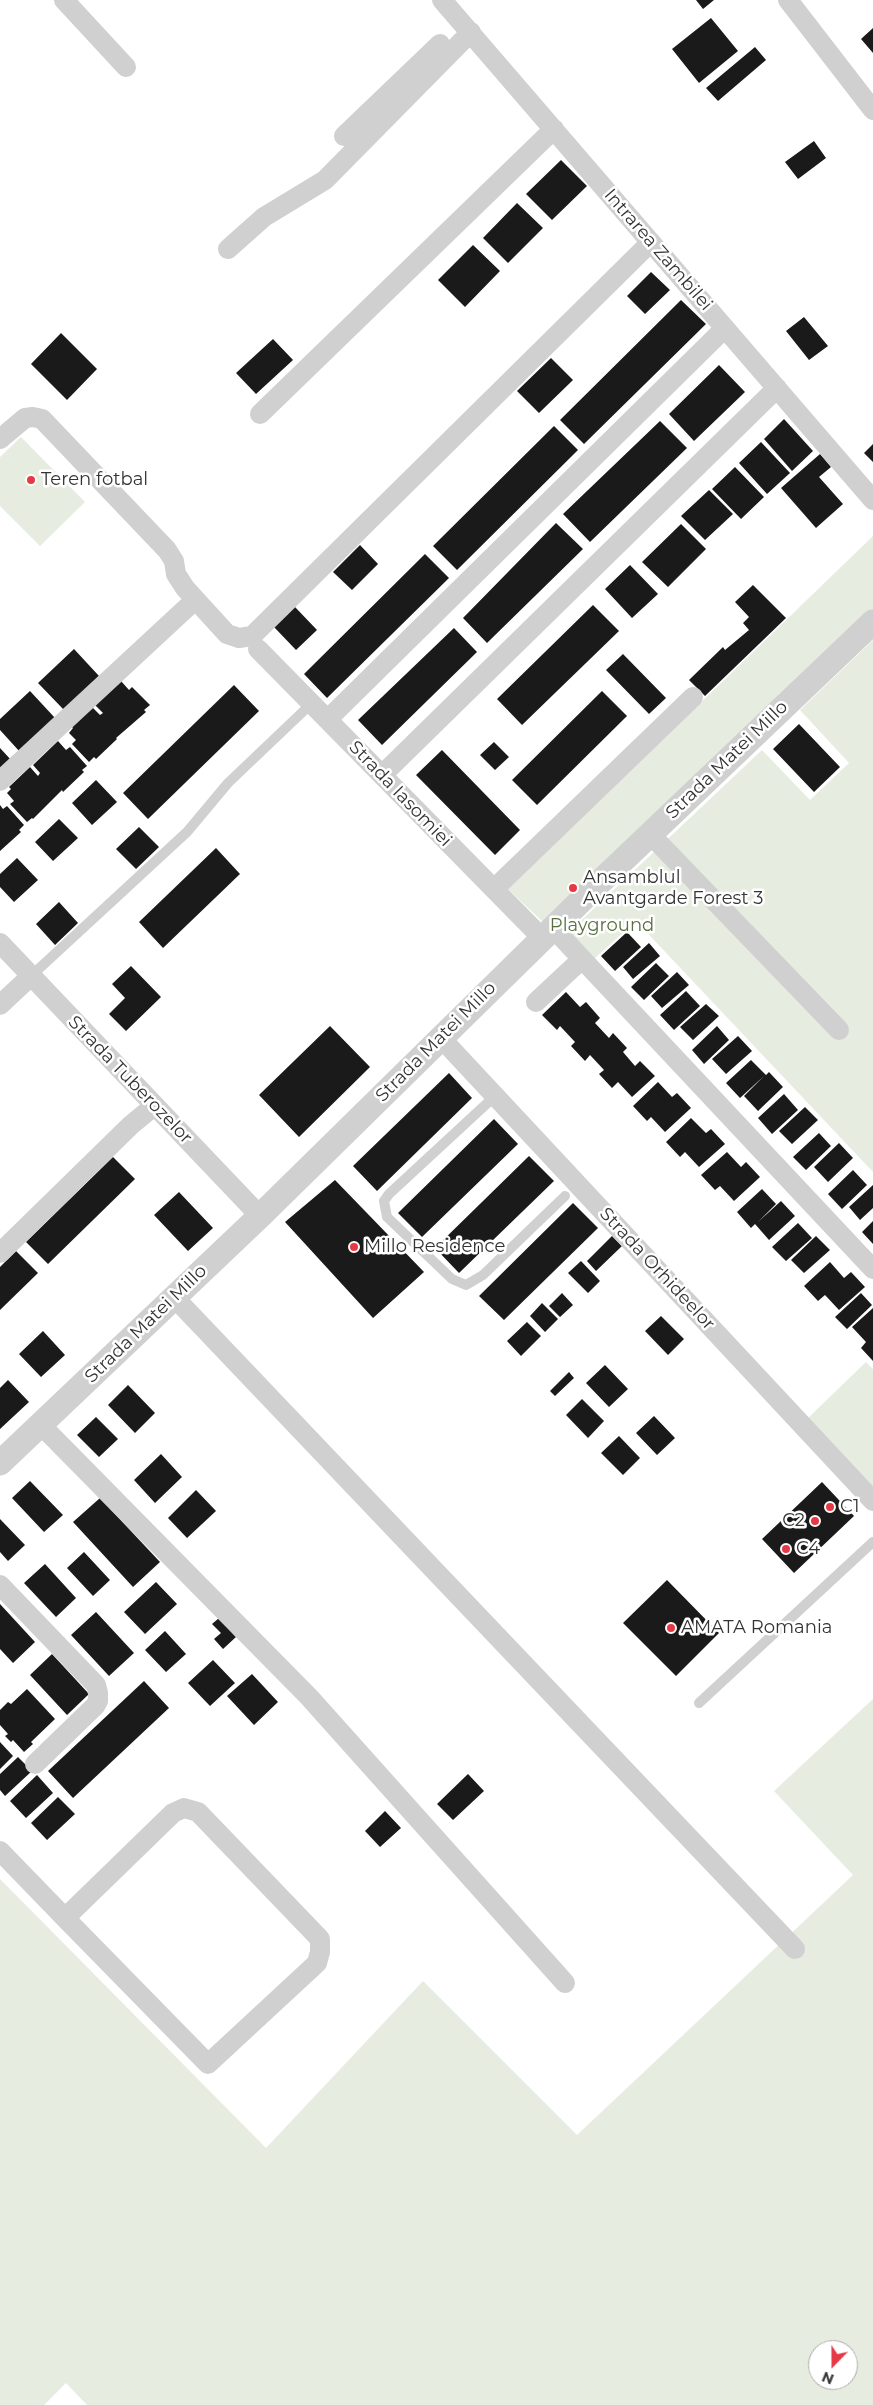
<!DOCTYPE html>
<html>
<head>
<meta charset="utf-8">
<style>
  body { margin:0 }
  #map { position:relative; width:873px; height:2405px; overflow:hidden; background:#fff; font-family:Montserrat,sans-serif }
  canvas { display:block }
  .north { position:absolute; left:808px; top:2340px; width:50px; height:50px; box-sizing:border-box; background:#fff; border:1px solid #adadad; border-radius:50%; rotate:202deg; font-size:14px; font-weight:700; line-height:20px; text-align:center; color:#333 }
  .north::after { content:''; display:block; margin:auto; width:18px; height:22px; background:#e63946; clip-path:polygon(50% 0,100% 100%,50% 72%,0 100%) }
</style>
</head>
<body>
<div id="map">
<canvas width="873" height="2405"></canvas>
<div class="north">N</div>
</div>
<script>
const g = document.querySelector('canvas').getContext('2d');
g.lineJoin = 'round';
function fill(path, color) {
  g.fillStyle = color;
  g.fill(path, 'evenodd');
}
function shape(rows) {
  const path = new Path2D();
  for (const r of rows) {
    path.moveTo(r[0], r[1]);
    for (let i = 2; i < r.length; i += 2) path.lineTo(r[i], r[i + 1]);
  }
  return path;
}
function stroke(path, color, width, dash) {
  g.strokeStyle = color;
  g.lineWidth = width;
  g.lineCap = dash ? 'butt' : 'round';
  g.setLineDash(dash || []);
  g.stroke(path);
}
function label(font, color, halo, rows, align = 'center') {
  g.font = font + ' Montserrat,sans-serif';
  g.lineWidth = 5;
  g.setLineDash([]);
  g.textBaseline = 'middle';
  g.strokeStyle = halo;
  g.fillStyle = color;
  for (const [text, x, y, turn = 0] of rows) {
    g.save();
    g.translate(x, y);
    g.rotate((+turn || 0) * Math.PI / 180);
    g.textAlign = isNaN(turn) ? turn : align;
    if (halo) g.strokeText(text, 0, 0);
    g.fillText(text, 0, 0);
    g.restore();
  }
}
const green = shape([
  [21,437,85,502,40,546,0,506,0,457],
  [873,536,873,611,545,924,508,889],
  [873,640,873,1172,636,921,594,959,569,932,762,750,810,800,849,763,800,710],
  [866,1362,873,1369,873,1488,808,1418],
  [873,1699,873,2405,87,2405,66,2383,44,2405,0,2405,0,1879,266,2148,423,1981,577,2135,853,1875,774,1791],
  [818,2350,848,2350,848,2380,818,2380]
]);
const building = shape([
  [696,0,714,0,703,9],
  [711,18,738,51,699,83,672,49],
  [873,28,873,53,861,39],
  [755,47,766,60,718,101,706,88],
  [814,141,826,158,798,179,785,162],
  [561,160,587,186,552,220,526,194],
  [517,203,543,228,508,263,483,238],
  [473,245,500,271,465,307,438,280],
  [651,272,670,290,645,314,627,296],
  [681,300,706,324,584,444,560,420],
  [804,317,828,346,809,360,786,331],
  [61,333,97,369,67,400,31,364],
  [273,339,293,360,256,394,236,373],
  [551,358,573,380,539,413,517,391],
  [719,365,745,392,694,441,669,414],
  [784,419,813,451,792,471,764,439],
  [660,421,687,448,590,542,563,514],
  [554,426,578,450,457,570,433,546],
  [761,442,790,473,767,494,739,463],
  [873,444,873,462,864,453],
  [820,454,831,467,819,477,843,504,816,528,781,488],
  [735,467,764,497,741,519,712,489],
  [709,490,733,514,705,540,681,516],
  [556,523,583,549,487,643,463,618],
  [681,524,706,549,668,587,642,562],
  [360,545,378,564,352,590,333,572],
  [425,554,449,578,327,698,304,674],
  [630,565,658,594,632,618,605,589],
  [753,585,786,618,705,696,689,680,723,647,725,650,749,630,743,623,749,617,735,602],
  [593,605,619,631,522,725,497,699],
  [295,607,317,630,296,650,274,627],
  [454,628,477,652,382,745,358,720],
  [74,649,99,676,64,710,38,683],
  [623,654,666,698,649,714,606,670],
  [121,681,129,690,132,687,150,705,144,710,146,712,116,738,117,739,96,759,94,757,89,762,72,744,76,740,69,733,73,728,72,727,92,707,100,715,103,713,95,705],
  [234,685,259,711,148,819,123,793],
  [30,691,55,718,20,752,0,730,0,719],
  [602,691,627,716,537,805,512,780],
  [799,724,840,767,814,792,773,749],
  [58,741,66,750,70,747,87,766,82,770,84,772,63,792,62,790,33,819,32,818,27,822,10,804,14,801,7,793,11,789,9,787,30,767,38,776,40,773,33,765],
  [494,742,509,757,495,770,480,755],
  [0,748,12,761,0,772],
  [442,750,520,830,495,855,416,775],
  [96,780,117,802,92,825,72,803],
  [0,805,3,809,7,806,24,825,19,830,21,832,0,851],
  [59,819,78,838,53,861,35,842],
  [139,827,159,847,136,869,116,849],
  [216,848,240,874,163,948,139,922],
  [17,858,38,880,14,902,0,887,0,874],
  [59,902,78,923,55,945,36,924],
  [627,932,641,947,615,971,601,956],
  [649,943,660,956,633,979,623,967],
  [656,963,669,976,644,1000,631,987],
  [131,966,161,997,126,1031,109,1014,125,998,112,984],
  [677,972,689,985,662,1008,651,996],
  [686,991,700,1006,674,1030,660,1015],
  [566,992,580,1007,586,1002,600,1018,595,1023,609,1038,613,1033,627,1048,623,1052,635,1066,640,1061,655,1076,632,1097,618,1082,612,1088,599,1074,604,1070,590,1055,585,1061,571,1046,575,1042,560,1026,557,1030,542,1015],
  [706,1004,719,1016,693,1040,680,1027],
  [330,1026,370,1067,299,1137,259,1095],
  [717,1026,729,1040,704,1064,692,1050],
  [738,1036,752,1051,726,1074,712,1059],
  [751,1060,766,1075,769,1072,783,1087,758,1111,744,1096,764,1076,740,1098,726,1083],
  [449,1073,472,1098,377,1191,353,1166],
  [658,1082,672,1097,677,1093,691,1108,665,1132,651,1117,647,1121,633,1106],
  [784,1094,798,1110,772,1134,758,1118],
  [805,1107,818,1120,792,1144,779,1131],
  [691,1118,706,1133,711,1129,725,1144,699,1167,685,1152,680,1157,666,1142],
  [494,1119,518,1144,422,1237,398,1213],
  [819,1133,831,1146,806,1170,793,1157],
  [839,1143,853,1158,828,1182,814,1167],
  [727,1152,741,1167,746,1162,760,1177,734,1201,720,1186,715,1190,701,1175],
  [529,1156,554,1181,459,1273,435,1248],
  [113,1157,135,1179,48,1264,26,1242],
  [853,1170,867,1185,842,1209,828,1194],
  [335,1180,424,1272,373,1318,285,1222],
  [873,1185,873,1208,860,1220,849,1207],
  [762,1189,776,1204,758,1222,781,1201,795,1216,769,1240,755,1224,751,1228,737,1212],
  [179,1192,213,1228,188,1251,154,1215],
  [573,1203,598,1228,504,1320,479,1296],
  [873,1221,873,1244,862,1232],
  [798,1223,812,1238,786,1261,772,1247],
  [612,1236,622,1246,596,1271,587,1261],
  [816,1236,830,1250,804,1273,791,1260],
  [16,1251,38,1273,0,1310,0,1267],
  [581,1261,600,1281,588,1293,568,1273],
  [830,1262,844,1278,851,1272,865,1287,839,1310,825,1295,818,1301,804,1286],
  [562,1293,573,1305,560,1317,549,1306],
  [861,1293,872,1305,847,1329,835,1317],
  [542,1303,558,1319,545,1332,530,1316],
  [873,1308,873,1361,861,1348,866,1342,852,1327],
  [661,1316,684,1339,668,1355,645,1331],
  [527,1322,541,1336,521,1356,507,1341],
  [43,1331,65,1355,41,1377,19,1354],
  [605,1365,628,1389,609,1407,586,1383],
  [569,1372,574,1378,555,1396,550,1391],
  [8,1380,29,1402,0,1429,0,1388],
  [128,1385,155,1413,135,1433,108,1405],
  [582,1399,604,1421,588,1438,566,1415],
  [654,1416,675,1438,657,1455,636,1433],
  [96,1417,118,1439,99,1457,77,1435],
  [619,1436,640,1458,623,1475,601,1453],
  [161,1454,182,1477,155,1503,134,1480],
  [30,1481,63,1515,44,1532,12,1498],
  [822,1482,854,1516,794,1573,762,1539],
  [196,1490,216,1511,187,1538,168,1518],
  [100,1498,160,1562,133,1587,73,1522],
  [0,1519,25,1545,8,1561,0,1552],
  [84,1552,110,1580,93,1596,67,1568],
  [45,1564,76,1598,56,1617,24,1583],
  [667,1580,719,1633,676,1676,623,1623],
  [156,1582,177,1604,145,1634,124,1612],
  [0,1604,35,1642,13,1663,0,1649],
  [96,1612,134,1653,109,1676,71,1635],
  [219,1618,236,1637,223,1649,214,1639,221,1633,212,1624],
  [165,1631,186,1654,166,1672,145,1650],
  [52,1654,89,1694,67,1715,30,1675],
  [213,1660,235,1683,210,1706,188,1683],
  [252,1674,278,1702,254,1725,227,1696],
  [144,1681,169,1708,73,1798,48,1771],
  [27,1689,55,1719,31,1742,33,1744,24,1752,13,1740,11,1742,5,1736,8,1734,0,1725,0,1710,8,1702,11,1704],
  [0,1742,13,1756,0,1769],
  [18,1757,32,1771,5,1796,0,1790,0,1774],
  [468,1774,484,1791,453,1820,437,1804],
  [37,1775,53,1793,26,1818,10,1801],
  [58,1797,75,1814,47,1840,31,1823],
  [385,1811,401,1828,380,1847,365,1831]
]);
const service = shape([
  [31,976,187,832,228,783,312,703],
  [495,1096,389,1194,384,1201,387,1217,452,1279,466,1285,483,1275,565,1196],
  [699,1703,873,1542]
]);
const minor = shape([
  [64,0,126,67],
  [442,0,873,500],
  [788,0,873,110],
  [344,136,440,44],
  [228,249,264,217,325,180,471,32],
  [260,414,554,129],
  [0,439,25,418,33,417,42,419,167,550,174,561,176,574,185,588,227,634,239,638,252,636,651,242],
  [258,649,542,938],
  [328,719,725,328],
  [382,775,777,388],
  [0,781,195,600],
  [650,834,839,1030],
  [494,889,693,697],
  [553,928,873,1269],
  [0,943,260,1216],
  [536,1002,582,959],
  [0,1005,31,976],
  [441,1038,873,1501],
  [0,1253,131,1125,154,1106],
  [174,1297,795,1949],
  [40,1424,309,1697,565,1983],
  [0,1585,96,1685,98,1693,98,1701,95,1706,35,1764],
  [0,1851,65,1918,208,2064,317,1963,320,1952,320,1939,198,1812,184,1808,173,1813,65,1918]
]);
const tertiary = shape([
  [0,1463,260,1216,598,884,873,622]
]);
const markers = [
  [31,480,5,"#e63946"],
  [573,888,5,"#e63946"],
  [354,1247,5,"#e63946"],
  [830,1507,5,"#e63946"],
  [815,1521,5,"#e63946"],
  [786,1549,5,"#e63946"],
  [671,1628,5,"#e63946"]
];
const streetNames = [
  ["Intrarea Zambilei",658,250,49],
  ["Strada Matei Millo",727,760,-44],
  ["Strada Iasomiei",400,794,46],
  ["Strada Matei Millo",436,1042,-45],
  ["Strada Tuberozelor",130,1080,46],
  ["Strada Orhideelor",657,1269,47],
  ["Strada Matei Millo",146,1324,-44]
];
const poiNames = [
  ["Teren fotbal",41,480],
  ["Ansamblul",583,878],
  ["Avantgarde Forest 3",583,899],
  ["Millo Residence",364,1247],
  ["C1",840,1507],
  ["C2",805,1521,"right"],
  ["C4",796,1549],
  ["AMATA Romania",681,1628]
];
const parkNames = [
  ["Playground",602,926]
];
fill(green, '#e6ecdf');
fill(building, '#1a1a1a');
stroke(service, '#d0d0d0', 10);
stroke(minor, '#d0d0d0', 20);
stroke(tertiary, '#d0d0d0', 25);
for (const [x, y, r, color] of markers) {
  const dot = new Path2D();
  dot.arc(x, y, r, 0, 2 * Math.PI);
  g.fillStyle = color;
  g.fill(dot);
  stroke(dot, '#fff', 2);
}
label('18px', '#333', '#fff', streetNames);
label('18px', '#333', '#fff', poiNames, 'left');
label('18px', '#56703f', '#fff', parkNames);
</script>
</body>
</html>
